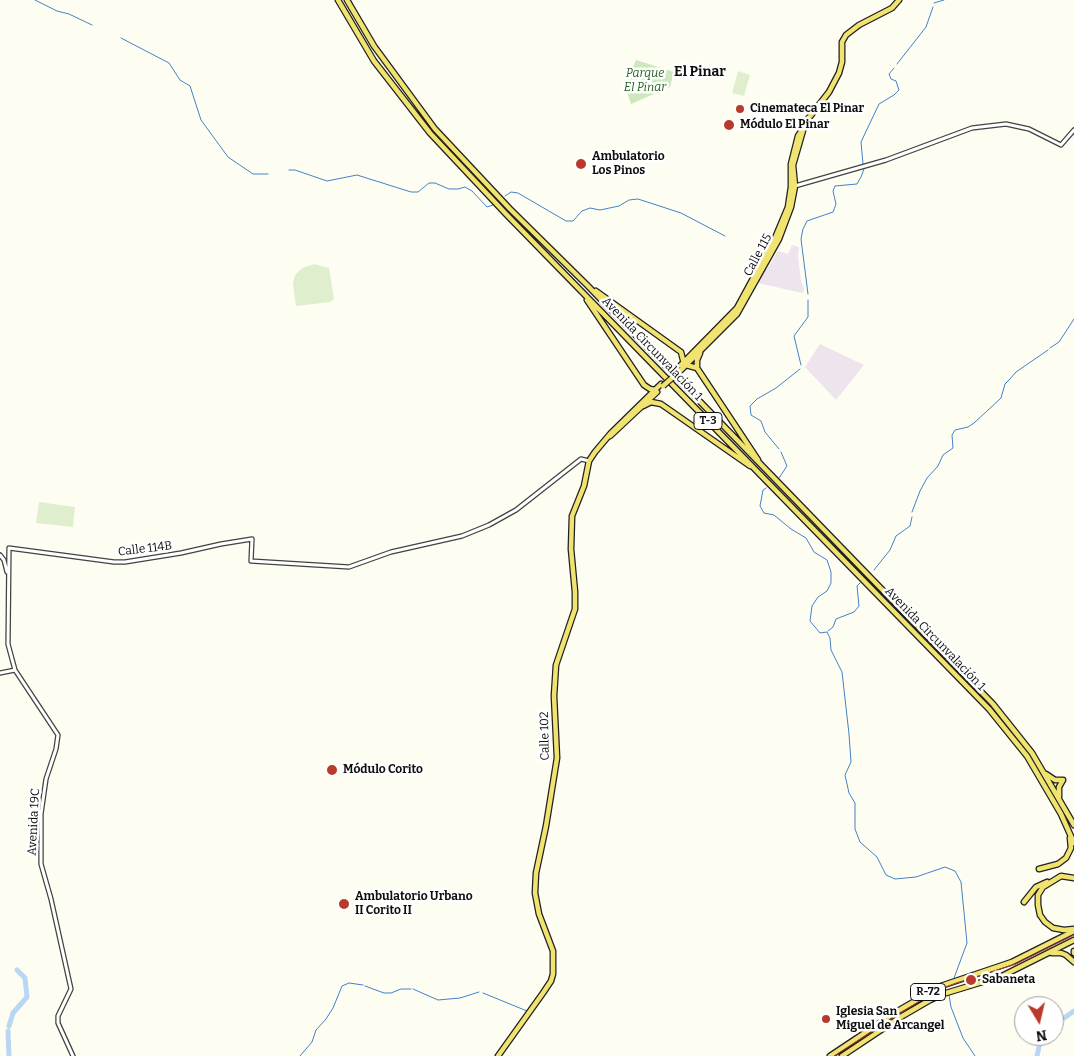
<!DOCTYPE html>
<html>
<head>
<meta charset="utf-8">
<style>
  body { margin:0 }
  #map { position:relative; width:1074px; height:1056px; overflow:hidden; background:#fefdf2; font-family:Bitter,serif }
  canvas { display:block }
  .north { position:absolute; left:1014px; top:996px; width:50px; height:50px; box-sizing:border-box; background:#fff; border:1px solid #9f9f9f; border-radius:50%; rotate:171deg; font-size:14px; font-weight:700; line-height:20px; text-align:center; color:#0f0f0f }
  .north::after { content:''; display:block; margin:auto; width:18px; height:22px; background:#b9392d; clip-path:polygon(50% 0,100% 100%,50% 72%,0 100%) }
</style>
</head>
<body>
<div id="map">
<canvas width="1074" height="1056"></canvas>
<div class="north">N</div>
</div>
<script>
const g = document.querySelector('canvas').getContext('2d');
g.lineJoin = 'round';
function fill(path, color) {
  g.fillStyle = color;
  g.fill(path, 'evenodd');
}
function shape(rows) {
  const path = new Path2D();
  for (const r of rows) {
    path.moveTo(r[0], r[1]);
    for (let i = 2; i < r.length; i += 2) path.lineTo(r[i], r[i + 1]);
  }
  return path;
}
function stroke(path, color, width, dash) {
  g.strokeStyle = color;
  g.lineWidth = width;
  g.lineCap = dash ? 'butt' : 'round';
  g.setLineDash(dash || []);
  g.stroke(path);
}
function label(font, color, halo, rows, align = 'center') {
  g.font = font + ' Bitter,serif';
  g.lineWidth = 5;
  g.setLineDash([]);
  g.textBaseline = 'middle';
  g.strokeStyle = halo;
  g.fillStyle = color;
  for (const [text, x, y, turn = 0] of rows) {
    g.save();
    g.translate(x, y);
    g.rotate((+turn || 0) * Math.PI / 180);
    g.textAlign = isNaN(turn) ? turn : align;
    if (halo) g.strokeText(text, 0, 0);
    g.fillText(text, 0, 0);
    g.restore();
  }
}
const industrial = shape([
  [792,245,799,247,798,257,801,281,804,288,803,293,757,283,765,269,767,269,778,251,788,254],
  [820,344,864,365,836,400,805,367]
]);
const green = shape([
  [636,60,674,72,670,87,631,104,625,86]
]);
const pitch = shape([
  [738,71,750,75,744,96,732,93],
  [314,264,329,268,334,299,330,302,296,306,293,284,295,275,302,268],
  [39,502,75,507,73,527,36,523]
]);
const stream = shape([
  [35,0,57,11,69,14,92,25],
  [934,3,944,0],
  [121,38,169,63,180,80,190,86,201,120,228,157,253,174,268,174],
  [897,64,926,27,933,7],
  [863,164,861,142,879,104,894,95,899,90,896,81,891,79,889,74,894,68],
  [289,170,295,170,327,181,357,175,411,192,418,192,429,183,435,183,449,189,458,189,465,187,472,191,487,207,493,205],
  [505,196,511,192,518,193,566,221,573,221,582,211,590,208,600,210,619,206,629,200,638,199,681,213,725,236],
  [808,294,801,239,803,229,807,221,833,212,836,204,833,191,835,186,857,184,861,177,864,169],
  [1050,348,1059,342,1074,319],
  [801,365,794,336,808,317,808,300],
  [779,449,765,432,761,421,751,415,750,406,757,399,776,388,800,369],
  [779,478,787,466,781,452],
  [766,488,763,490,760,506,764,513,774,515,791,529,806,538,814,552,827,560,831,572,831,583,827,591,818,597,812,606,810,621,820,633,827,632,830,638,831,650,842,672,849,734,851,762,845,775,849,793,855,803,855,829,860,842,877,857,886,875,895,879,916,877,945,867,955,871,961,882,967,943,954,978],
  [912,512,920,491,927,478,938,466,943,455,953,448,952,435,955,430,968,427,974,423,1001,398,1005,384,1009,380,1016,372,1048,350],
  [874,570,890,550,896,536,910,526,912,517],
  [828,631,833,627,836,619,854,612,859,606,857,586,860,583],
  [365,986,384,993,391,993,401,989,411,989],
  [413,989,438,1000,460,998,479,992],
  [483,993,527,1011],
  [949,995,951,1007,963,1038,975,1056],
  [300,1056,312,1042,316,1030,326,1019,333,1008,342,986,349,983,363,985]
]);
const river = shape([
  [1054,1025,1074,1011],
  [9,1026,13,1013,27,997,25,978,17,970],
  [8,1031,9,1056],
  [1037,1056,1041,1038,1043,1036]
]);
const minor = shape([
  [795,186,886,160,972,128,1006,124,1029,129,1061,145,1074,130],
  [0,555,4,560,7,572],
  [0,673,15,670],
  [73,1056,58,1023,58,1016,71,989,51,899,41,864,41,814,46,779,56,749,58,735,15,670,12,659,8,644,9,548,114,562,125,562,181,553,221,544,252,539,251,561,349,567,391,552,462,536,489,525,516,510,581,459,589,461]
]);
const major = shape([
  [338,0,374,61,430,133,506,214,989,709,1027,756,1061,814,1074,843],
  [347,0,374,46,435,129,510,209,587,285,993,704,1032,753,1074,825],
  [596,291,681,352,684,364],
  [587,300,644,385,650,389,655,390],
  [686,365,697,368,758,460],
  [679,367,737,308,775,238,788,207,791,187,791,164,798,136,802,130],
  [697,368,697,360,700,353],
  [682,369,737,314,779,239,791,207,795,186,793,165,804,127,808,119,829,92,839,73,842,62,842,42,846,35,859,25,892,8,899,0],
  [643,406,651,402,661,404,750,466],
  [610,436,657,392],
  [1046,774,1055,780,1063,780,1059,787,1059,797],
  [1039,869,1058,864,1066,858,1071,848,1070,838],
  [1074,878,1061,876,1043,887,1038,895,1038,905,1040,915,1045,922,1053,928,1064,930,1074,929],
  [1024,902,1036,887,1047,882],
  [1074,951,1074,953],
  [1052,953,1061,953,1066,955,1074,962],
  [498,1056,543,993,551,981,553,974,553,951,539,914,535,893,536,873,546,826,557,758,554,696,556,665,575,609,575,592,571,549,572,516,584,486,589,461,595,452,611,433,661,384],
  [830,1056,896,1012,941,986,1012,962,1074,931],
  [842,1056,899,1018,930,1000,943,994,1002,976,1074,940]
]);
const tram = shape([
  [834,1056,935,991,956,983,1016,964,1074,935]
]);
const majorBridge = shape([
  [663,386,682,369]
]);
const markers = [
  [740,109,5,"#b9392d"],
  [729,125,6,"#b9392d"],
  [581,164,6,"#b9392d"],
  [332,770,6,"#b9392d"],
  [344,904,6,"#b9392d"],
  [971,980,6,"#b9392d"],
  [826,1019,5,"#b9392d"]
];
const shields = [
  [708,421,28],
  [928,992,35]
];
const shieldNames = [
  ["T-3",708,421],
  ["R-72",928,992]
];
const parkNames = [
  ["Parque",645,74],
  ["El Pinar",645,88]
];
const poiNames = [
  ["Cinemateca El Pinar",750,109],
  ["Módulo El Pinar",740,125],
  ["Ambulatorio",592,157],
  ["Los Pinos",592,171],
  ["Módulo Corito",343,770],
  ["Ambulatorio Urbano",355,897],
  ["II Corito II",355,911],
  ["Sabaneta",982,980],
  ["Iglesia San",836,1012],
  ["Miguel de Arcangel",836,1026]
];
const streetNames = [
  ["Calle 115",758,255,-62],
  ["Avenida Circunvalación 1",652,349,46],
  ["Calle 114B",145,549,-7],
  ["Avenida Circunvalación 1",935,639,46],
  ["Calle 102",545,736,-91],
  ["Avenida 19C",34,822,-87]
];
const neighbourhoodNames = [
  ["El Pinar",700,72]
];
fill(industrial, '#ede4ed');
fill(green, '#cde8bd');
fill(pitch, '#dfefce');
stroke(stream, '#4381c7', 1);
stroke(river, '#b9d6f3', 5);
stroke(minor, '#424242', 5.5);
stroke(major, '#202020', 7);
stroke(minor, '#fff', 3);
stroke(major, '#f1e36f', 4.5);
stroke(tram, '#b9392d', 1);
stroke(majorBridge, '#202020', 7, []);
stroke(majorBridge, '#f1e36f', 4.5);
for (const [x, y, r, color] of markers) {
  const dot = new Path2D();
  dot.arc(x, y, r, 0, 2 * Math.PI);
  g.fillStyle = color;
  g.fill(dot);
  stroke(dot, '#fff', 2);
}
for (const [x, y, w] of shields) {
  const box = new Path2D();
  box.roundRect(x - w / 2, y - 8.5, w, 17, 4);
  g.fillStyle = '#fff';
  g.fill(box);
  stroke(box, '#0f0f0f', 1);
}
label('bold 11px', '#0f0f0f', null, shieldNames);
label('italic 12px', '#276422', '#fff', parkNames);
label('bold 12px', '#0f0f0f', '#fff', poiNames, 'left');
label('12px', '#0f0f0f', '#fff', streetNames);
label('bold 14px', '#0f0f0f', '#fff', neighbourhoodNames);
</script>
</body>
</html>
